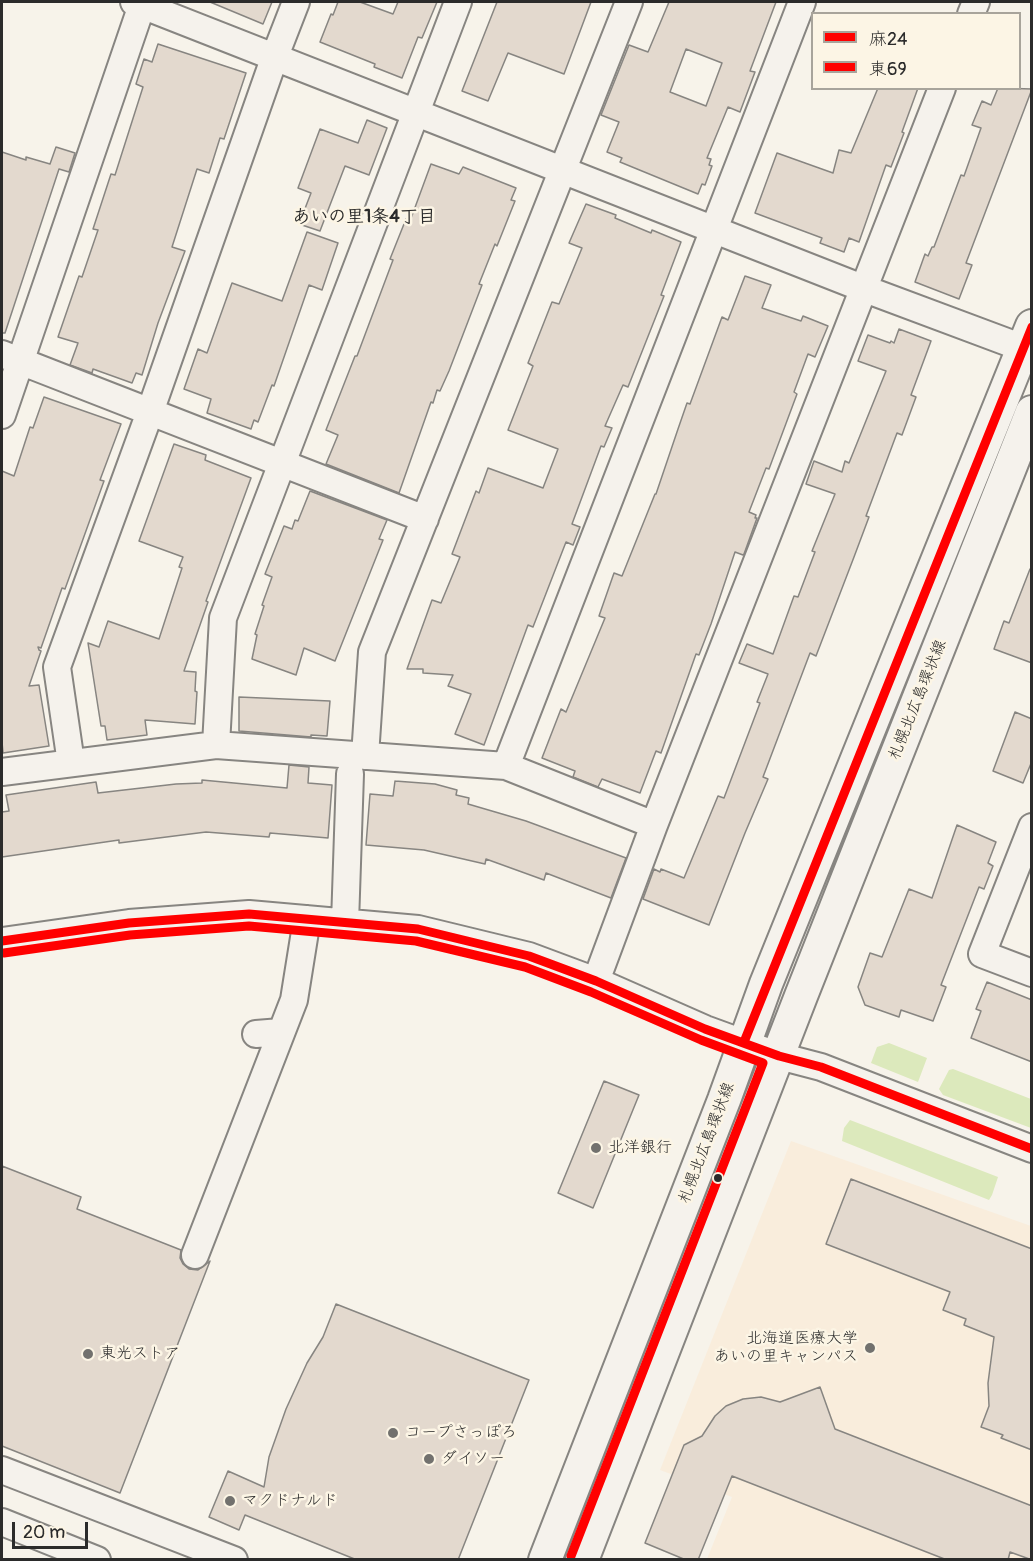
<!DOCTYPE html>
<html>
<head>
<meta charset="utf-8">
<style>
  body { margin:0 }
  #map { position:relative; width:1033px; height:1561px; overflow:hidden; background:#f7f3ea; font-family:Pangolin,"Klee One",sans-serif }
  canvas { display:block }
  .frame { position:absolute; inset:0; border:3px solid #2b2b2b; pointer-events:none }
  .legend { position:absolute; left:811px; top:12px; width:210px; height:78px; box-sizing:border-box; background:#fcf5e5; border:2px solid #a8a49b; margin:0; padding:8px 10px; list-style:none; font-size:18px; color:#2b2b2b }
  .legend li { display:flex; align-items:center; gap:12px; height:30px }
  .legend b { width:30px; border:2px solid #a8a49b }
  .scale { position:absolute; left:12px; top:1522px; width:76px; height:27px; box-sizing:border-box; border:3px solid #2b2b2b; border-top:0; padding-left:8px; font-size:18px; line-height:21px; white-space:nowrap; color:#2b2b2b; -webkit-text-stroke:4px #fcf5e5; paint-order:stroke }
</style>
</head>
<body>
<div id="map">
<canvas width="1033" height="1561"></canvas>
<div class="frame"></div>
<ul class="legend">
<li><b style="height:8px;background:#f00"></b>麻24</li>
<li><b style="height:8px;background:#f00"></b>東69</li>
</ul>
<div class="scale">20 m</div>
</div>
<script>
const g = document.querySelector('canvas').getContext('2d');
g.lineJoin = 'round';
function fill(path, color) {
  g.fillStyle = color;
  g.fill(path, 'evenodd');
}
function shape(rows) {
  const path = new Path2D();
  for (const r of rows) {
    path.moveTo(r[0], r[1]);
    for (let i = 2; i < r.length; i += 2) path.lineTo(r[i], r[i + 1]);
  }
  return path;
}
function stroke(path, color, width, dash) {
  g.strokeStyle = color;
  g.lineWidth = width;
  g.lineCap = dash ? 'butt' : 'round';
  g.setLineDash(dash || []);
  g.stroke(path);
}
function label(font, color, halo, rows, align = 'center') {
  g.font = font + ' Pangolin,"Klee One",sans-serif';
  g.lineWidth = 5;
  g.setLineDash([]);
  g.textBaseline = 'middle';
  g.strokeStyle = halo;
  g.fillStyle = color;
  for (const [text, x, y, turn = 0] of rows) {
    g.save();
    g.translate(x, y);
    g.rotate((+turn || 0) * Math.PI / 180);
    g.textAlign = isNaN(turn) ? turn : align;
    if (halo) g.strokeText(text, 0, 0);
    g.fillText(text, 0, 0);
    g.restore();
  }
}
const built = shape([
  [791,1141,1031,1226,1031,1559,707,1559,732,1497,660,1470]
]);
const green = shape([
  [889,1043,927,1058,918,1082,871,1063,877,1047],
  [953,1069,1031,1099,1031,1128,943,1095,939,1089,949,1070],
  [850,1120,998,1177,992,1195,989,1200,842,1141,844,1128]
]);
const building = shape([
  [210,2,272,2,263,24,210,2],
  [338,2,360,2,393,14,398,2,437,2,422,38,418,37,402,78,374,67,375,64,320,42,331,14,333,15,338,2],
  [497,2,591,2,564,74,508,53,488,101,462,91,497,2],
  [669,2,776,2,750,71,755,72,740,112,728,107,707,158,711,159,709,165,712,166,705,185,702,184,698,194,620,162,622,158,607,152,619,122,601,115,629,45,648,52,669,2],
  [686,49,722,63,706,106,670,92,686,49],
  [158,44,246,73,224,139,220,138,209,173,197,169,172,247,185,251,158,323,142,375,136,373,132,383,93,369,92,373,70,365,78,343,58,337,79,276,82,277,98,230,93,229,111,174,115,175,143,87,136,84,144,59,152,62,158,44],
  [878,88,918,88,902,132,904,133,891,167,886,165,859,242,849,238,844,252,820,243,822,238,755,213,777,153,833,173,839,150,851,153,878,88],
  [998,88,1032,89,966,263,972,265,959,299,915,282,925,254,928,256,932,247,934,247,961,175,964,176,981,128,972,125,982,101,991,105,998,88],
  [367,120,387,128,369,175,345,166,320,231,299,224,311,193,298,188,320,129,358,143,367,120],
  [56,147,75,153,69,172,59,169,5,333,2,333,2,152,26,160,26,157,50,164,56,147],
  [431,164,459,174,463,167,516,188,511,200,515,201,497,246,495,244,479,284,482,285,449,371,440,391,437,390,433,403,431,402,399,493,326,464,338,435,326,430,355,356,357,356,393,260,390,259,406,219,410,221,431,164],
  [586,204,616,215,615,218,651,233,652,230,681,242,661,295,664,296,628,387,623,385,605,426,612,428,604,447,601,446,572,524,580,527,573,545,566,542,533,627,528,625,484,745,455,734,471,694,448,686,453,675,423,673,423,669,407,669,432,600,441,603,460,557,452,554,476,491,479,493,488,468,543,488,558,449,508,430,533,366,528,363,552,302,559,304,582,248,569,243,586,204],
  [307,232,338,243,322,290,309,285,274,386,272,385,258,422,254,420,251,429,207,413,211,399,184,389,198,349,207,353,232,283,282,301,307,232],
  [745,276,771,285,762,308,801,321,803,316,828,326,815,357,808,354,794,392,797,394,769,469,766,468,749,512,756,515,755,518,757,518,744,554,743,555,735,552,711,624,699,655,696,654,661,753,656,751,640,793,602,779,598,787,573,777,575,771,542,758,561,709,566,712,605,618,599,616,614,573,622,576,655,494,656,494,678,429,687,403,690,404,722,317,728,320,745,276],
  [899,329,931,341,911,395,916,397,902,435,897,433,866,516,869,517,854,557,816,656,810,653,763,777,768,779,745,833,709,925,643,899,654,869,660,872,661,869,684,878,718,796,724,798,760,703,757,702,768,674,739,663,747,644,773,654,794,596,798,597,815,552,812,551,835,494,806,484,814,461,842,472,845,461,849,463,886,371,858,361,868,335,890,343,891,341,894,343,899,329],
  [44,397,121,424,100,480,104,481,65,589,62,588,41,648,38,647,39,650,41,651,29,686,39,685,49,746,3,753,2,742,2,471,14,476,30,427,33,428,44,397],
  [174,444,206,455,205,460,251,478,206,601,208,602,184,671,196,672,195,691,197,692,195,724,145,720,147,735,107,740,105,726,101,726,88,643,99,647,108,621,159,639,182,568,179,567,183,557,139,541,174,444],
  [310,491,387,520,379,539,383,540,335,661,304,648,296,675,252,659,257,635,255,634,264,606,262,605,272,577,265,574,284,526,292,529,295,520,298,521,310,491],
  [1030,569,1032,570,1032,663,994,649,1004,621,1009,623,1030,569],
  [239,697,330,701,327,736,311,735,311,737,239,731,239,697],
  [1015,712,1032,719,1032,761,1023,783,993,771,1015,712],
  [289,765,309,767,308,783,332,785,328,838,270,833,269,837,206,832,119,843,119,840,2,857,2,812,9,811,6,795,96,782,98,793,176,784,202,783,202,780,287,788,289,765],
  [395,781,435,784,457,790,456,795,469,798,468,804,526,821,626,858,611,898,546,873,544,880,486,859,485,864,424,850,366,845,370,794,393,796,395,781],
  [957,825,996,842,988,863,993,866,984,889,979,887,941,985,946,987,933,1021,901,1010,899,1017,865,1005,858,987,870,953,882,957,909,889,932,898,957,825],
  [987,982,1032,1000,1032,1062,971,1038,981,1011,976,1009,987,982],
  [604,1081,639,1095,593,1208,558,1193,604,1081],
  [2,1166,81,1197,77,1209,181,1250,180,1258,183,1264,189,1269,198,1270,210,1261,120,1493,2,1446,2,1166],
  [851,1179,1032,1249,1032,1450,1001,1438,1003,1435,981,1427,989,1406,988,1383,994,1337,964,1325,966,1319,943,1310,950,1292,826,1244,851,1179],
  [336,1304,529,1380,458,1560,357,1560,245,1515,239,1530,209,1517,228,1471,264,1487,269,1457,286,1409,307,1363,323,1337,336,1304],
  [820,1387,835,1429,1032,1506,1032,1560,1010,1552,1008,1560,947,1560,732,1476,698,1560,686,1560,645,1543,684,1445,702,1436,715,1416,726,1406,743,1399,761,1397,780,1402,820,1387]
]);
const minor = shape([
  [134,2,865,289,1023,348],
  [971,14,976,2],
  [2,354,425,519],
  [2,415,143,2],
  [216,745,223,618,458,2],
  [365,756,372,652,629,2],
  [71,763,57,667,150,412,275,56,296,2],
  [506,766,802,2],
  [2,772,216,745,506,766,654,825,942,88],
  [1032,827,982,954,1032,973],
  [345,923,350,774],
  [2,941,129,923,249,914,418,929,529,956,596,981,705,1029,779,1056,821,1067,1032,1149],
  [596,981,654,825],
  [256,1034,281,1032],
  [195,1255,294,1000,307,919],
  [2,1470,234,1560],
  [2,1522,97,1560]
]);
const major = shape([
  [545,1560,724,1100,766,984,1032,326],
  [582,1560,801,996,1032,412]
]);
const bus1 = shape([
  [2,941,129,923,249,914,418,929,529,956,596,981,705,1029,779,1056,821,1067,1032,1149],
  [744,1042,1032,327]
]);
const bus2 = shape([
  [4,953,130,935,249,926,416,941,525,967,591,992,701,1040,763,1063,571,1556]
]);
const markers = [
  [596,1148,6,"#72716e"],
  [718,1178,5,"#2b2b2b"],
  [870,1348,6,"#72716e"],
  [88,1354,6,"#72716e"],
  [393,1433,6,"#72716e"],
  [429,1459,6,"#72716e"],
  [230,1501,6,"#72716e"]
];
const streetNames = [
  ["札幌北広島環状線",918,700,-68],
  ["札幌北広島環状線",707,1143,-69]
];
const poiNames = [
  ["北洋銀行",608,1148],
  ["北海道医療大学",858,1339,"right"],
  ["あいの里キャンパス",858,1357,"right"],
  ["東光ストア",100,1354],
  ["コープさっぽろ",405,1433],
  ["ダイソー",441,1459],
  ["マクドナルド",242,1501]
];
const neighbourhoodNames = [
  ["あいの里1条4丁目",364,217]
];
fill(built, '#f9eddc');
fill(green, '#dce9bc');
fill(building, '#e3d9ce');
stroke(building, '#878581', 1.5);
stroke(minor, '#878581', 30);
stroke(major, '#878581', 36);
stroke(minor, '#f5f2ec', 26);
stroke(major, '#f5f2ec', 32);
stroke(bus1, '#f00', 9);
stroke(bus2, '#f00', 9);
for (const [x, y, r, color] of markers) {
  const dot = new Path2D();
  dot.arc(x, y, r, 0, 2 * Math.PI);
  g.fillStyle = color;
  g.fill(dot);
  stroke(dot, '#fcf5e5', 2);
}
label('16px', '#2b2b2b', '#fcf5e5', streetNames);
label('16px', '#2b2b2b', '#fcf5e5', poiNames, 'left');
label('bold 18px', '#2b2b2b', '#fcf5e5', neighbourhoodNames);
</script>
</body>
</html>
